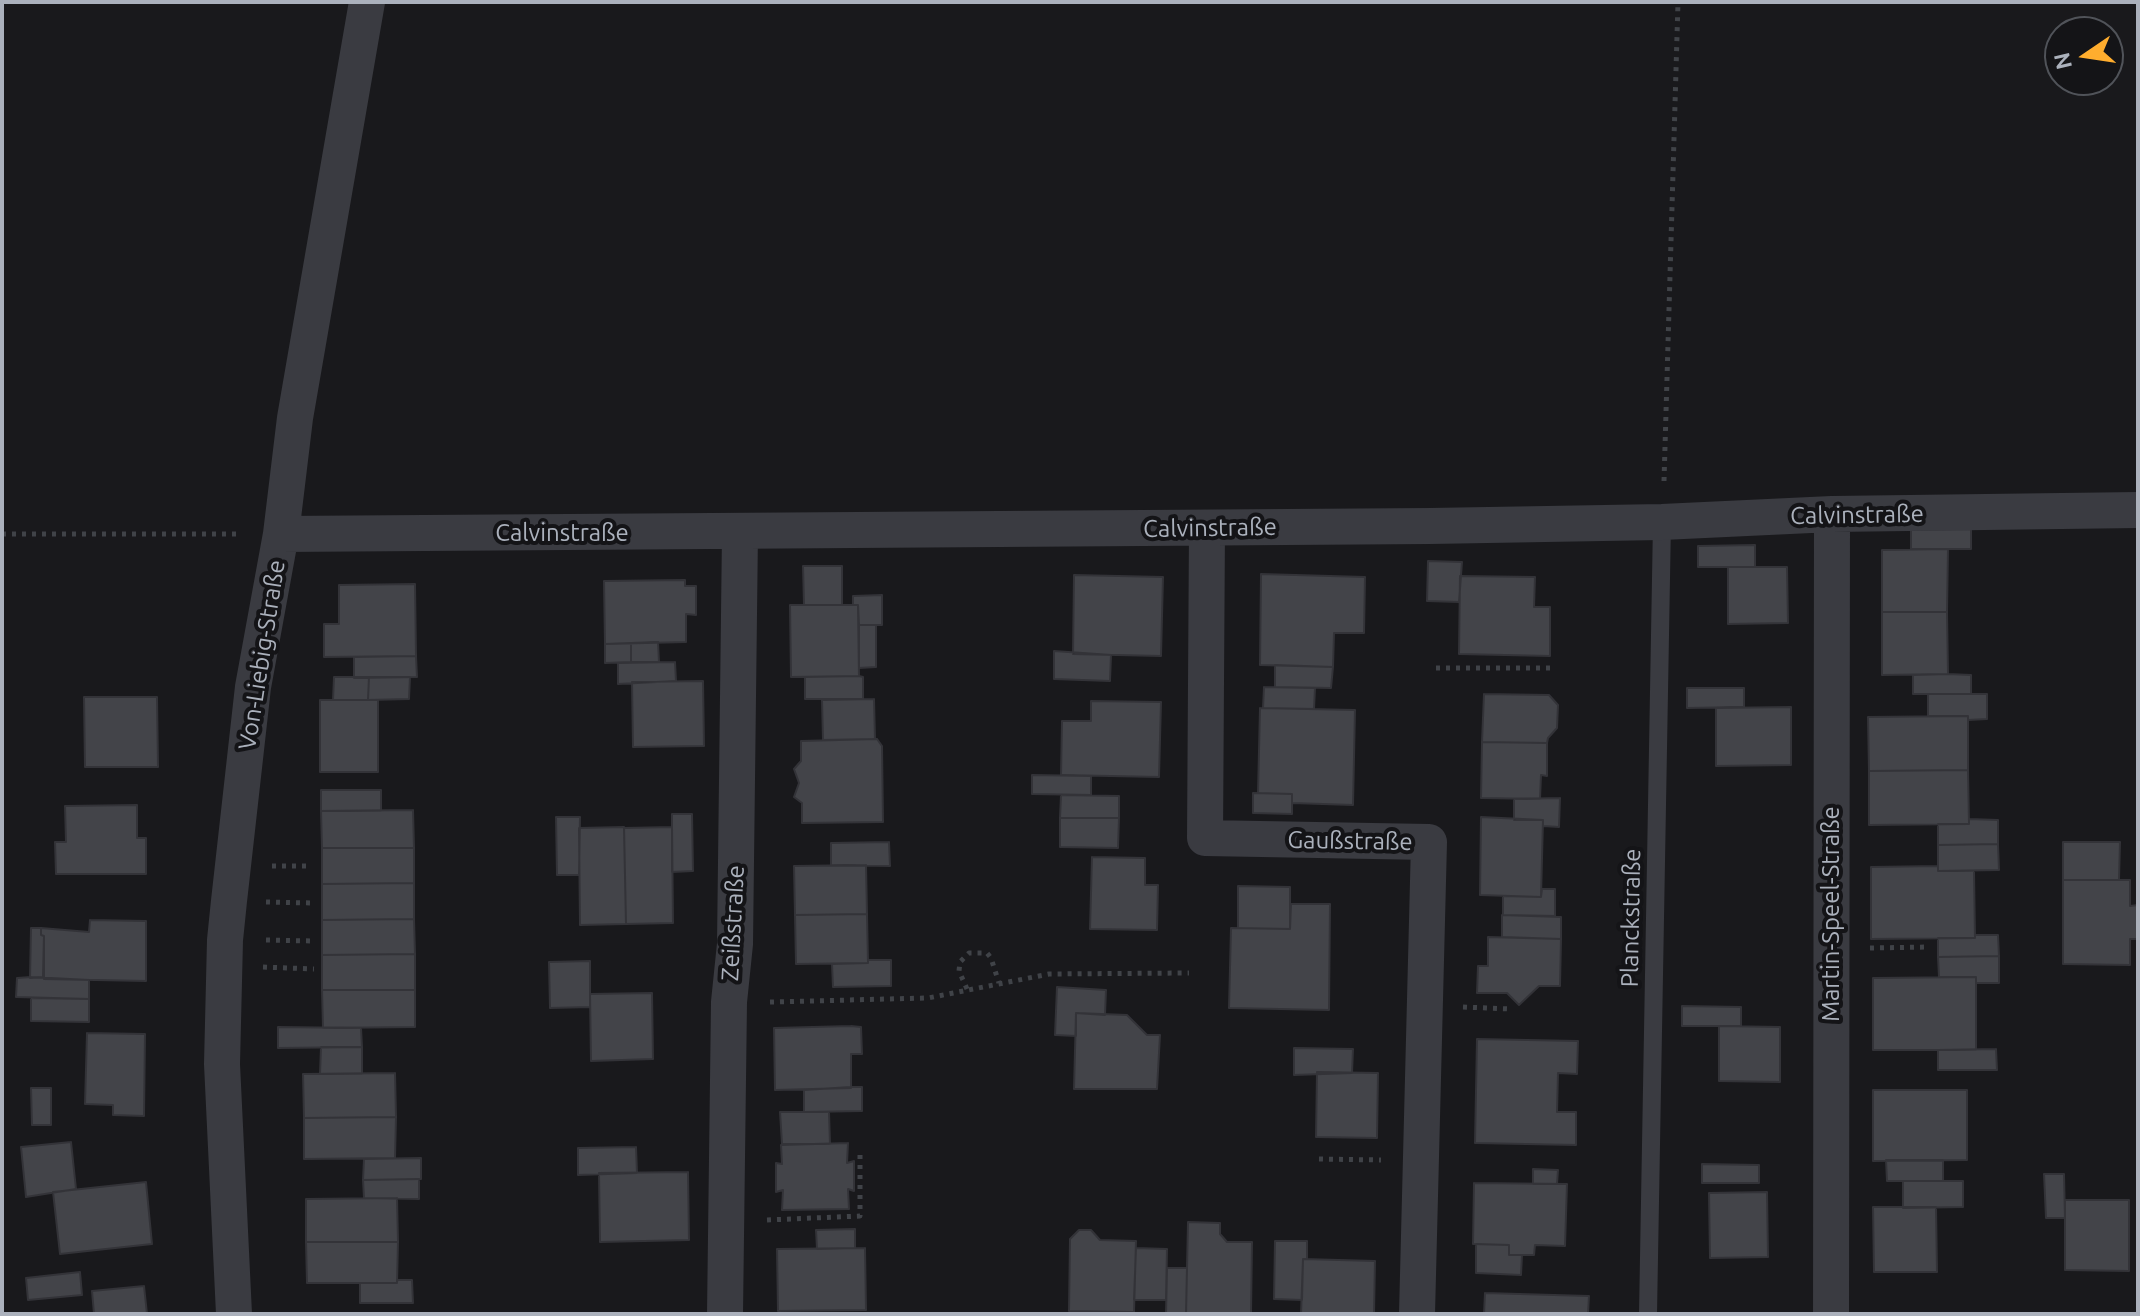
<!DOCTYPE html>
<html>
<head>
<meta charset="utf-8">
<style>
  body { margin:0 }
  #map { position:relative; width:2140px; height:1316px; overflow:hidden; background:#19191c; font-family:Ubuntu,sans-serif }
  canvas { display:block }
  .frame { position:absolute; inset:0; border:4px solid #abb1bc; pointer-events:none }
  .north { position:absolute; left:2044px; top:16px; width:80px; height:80px; box-sizing:border-box; background:#141417; border:2px solid #505359; border-radius:50%; rotate:257deg; font-size:22px; font-weight:700; line-height:32px; text-align:center; color:#abb1bc }
  .north::after { content:''; display:block; margin:auto; width:28px; height:36px; background:#ffad2e; clip-path:polygon(50% 0,100% 100%,50% 72%,0 100%) }
</style>
</head>
<body>
<div id="map">
<canvas width="2140" height="1316"></canvas>
<div class="frame"></div>
<div class="north">N</div>
</div>
<script>
const g = document.querySelector('canvas').getContext('2d');
g.lineJoin = 'round';
function fill(path, color) {
  g.fillStyle = color;
  g.fill(path, 'evenodd');
}
function shape(rows) {
  const path = new Path2D();
  for (const r of rows) {
    path.moveTo(r[0], r[1]);
    for (let i = 2; i < r.length; i += 2) path.lineTo(r[i], r[i + 1]);
  }
  return path;
}
function stroke(path, color, width, dash) {
  g.strokeStyle = color;
  g.lineWidth = width;
  g.lineCap = dash ? 'butt' : 'round';
  g.setLineDash(dash || []);
  g.stroke(path);
}
function label(font, color, halo, rows, align = 'center') {
  g.font = font + ' Ubuntu,sans-serif';
  g.lineWidth = 8;
  g.setLineDash([]);
  g.textBaseline = 'middle';
  g.strokeStyle = halo;
  g.fillStyle = color;
  for (const [text, x, y, turn = 0] of rows) {
    g.save();
    g.translate(x, y);
    g.rotate((+turn || 0) * Math.PI / 180);
    g.textAlign = isNaN(turn) ? turn : align;
    if (halo) g.strokeText(text, 0, 0);
    g.fillText(text, 0, 0);
    g.restore();
  }
}
const building = shape([
  [1971,529,1971,549,1911,549,1911,530,1971,529],
  [1755,545,1755,567,1698,567,1698,546,1755,545],
  [1948,549,1947,612,1882,612,1882,550,1948,549],
  [1428,561,1462,562,1459,602,1427,601,1428,561],
  [803,566,842,566,842,605,804,605,803,566],
  [1728,567,1787,567,1788,623,1728,624,1728,567],
  [1261,574,1365,577,1364,633,1334,633,1333,667,1260,665,1261,574],
  [1074,575,1163,577,1161,656,1073,654,1074,575],
  [1460,576,1535,577,1534,607,1550,607,1550,656,1459,654,1460,576],
  [685,580,685,586,696,586,696,615,686,614,686,642,605,644,604,581,685,580],
  [415,584,416,656,324,657,324,624,339,624,339,585,415,584],
  [882,595,882,625,859,625,858,605,853,605,853,596,882,595],
  [790,605,858,605,859,676,791,677,790,605],
  [1882,612,1947,612,1948,674,1882,675,1882,612],
  [859,625,876,625,876,667,859,668,859,625],
  [658,642,659,662,631,662,631,643,658,642],
  [631,643,631,662,605,663,605,644,631,643],
  [1054,651,1111,655,1110,681,1054,679,1054,651],
  [416,656,417,677,354,678,354,657,416,656],
  [675,662,676,681,618,684,618,663,675,662],
  [1275,665,1333,667,1331,688,1275,687,1275,665],
  [1948,674,1971,675,1971,694,1913,694,1913,675,1948,674],
  [859,676,863,677,863,699,805,699,805,677,859,676],
  [334,677,369,677,368,700,333,700,334,677],
  [369,677,410,677,409,699,368,700,369,677],
  [703,681,704,746,633,747,632,682,703,681],
  [1264,687,1315,688,1314,709,1263,708,1264,687],
  [1687,688,1744,688,1744,707,1687,708,1687,688],
  [1484,694,1549,695,1558,705,1557,728,1548,738,1547,743,1482,742,1484,694],
  [1928,694,1987,694,1987,719,1968,720,1968,716,1928,716,1928,694],
  [84,697,157,697,158,767,85,767,84,697],
  [874,699,875,739,823,740,822,700,874,699],
  [320,700,378,700,378,772,320,772,320,700],
  [1091,701,1161,702,1159,777,1061,775,1062,721,1091,721,1091,701],
  [1791,707,1791,765,1716,766,1716,708,1791,707],
  [1260,708,1355,710,1353,805,1292,803,1292,794,1258,793,1260,708],
  [1968,716,1968,770,1869,771,1868,717,1968,716],
  [877,739,882,746,883,822,802,823,802,803,794,797,799,783,794,769,801,761,801,741,877,739],
  [1482,742,1547,743,1547,776,1541,775,1540,799,1481,798,1482,742],
  [1968,770,1969,824,1869,825,1869,771,1968,770],
  [1032,775,1091,776,1091,795,1032,794,1032,775],
  [321,790,381,790,381,811,321,811,321,790],
  [1253,793,1292,794,1292,814,1253,813,1253,793],
  [1061,795,1119,796,1119,818,1060,818,1061,795],
  [1560,798,1559,827,1543,826,1543,820,1514,820,1514,799,1560,798],
  [137,805,137,838,146,838,146,874,56,874,55,842,66,842,65,806,137,805],
  [413,810,414,848,322,848,321,811,413,810],
  [672,814,692,814,693,871,672,872,672,814],
  [556,817,580,817,579,875,557,875,556,817],
  [1481,817,1543,820,1541,897,1480,895,1481,817],
  [1060,818,1119,818,1118,848,1060,847,1060,818],
  [1969,819,1998,820,1998,844,1938,845,1938,824,1969,824,1969,819],
  [624,827,626,924,580,925,579,828,624,827],
  [672,827,673,923,626,924,624,828,672,827],
  [889,842,890,866,831,865,831,843,889,842],
  [2063,842,2120,842,2119,880,2063,880,2063,842],
  [1998,844,1999,870,1938,871,1938,845,1998,844],
  [322,848,414,848,414,883,322,884,322,848],
  [1092,857,1145,858,1145,885,1158,885,1157,930,1090,929,1092,857],
  [866,865,867,914,795,915,794,866,866,865],
  [1938,866,1938,871,1974,871,1975,938,1871,939,1871,867,1938,866],
  [2063,880,2130,880,2130,906,2138,905,2138,939,2130,939,2130,965,2063,964,2063,880],
  [414,883,414,919,322,920,322,884,414,883],
  [1238,886,1290,887,1290,929,1238,928,1238,886],
  [1542,889,1555,889,1555,916,1503,915,1503,896,1541,897,1542,889],
  [1291,904,1330,904,1329,1010,1229,1008,1231,928,1290,929,1291,904],
  [867,914,868,963,796,964,795,915,867,914],
  [1502,915,1561,917,1561,939,1502,937,1502,915],
  [414,919,415,954,322,955,322,920,414,919],
  [90,920,146,921,146,981,44,979,44,936,41,935,41,928,89,932,90,920],
  [31,928,41,928,41,935,44,936,43,977,30,978,31,928],
  [1975,935,1998,935,1999,956,1938,957,1938,938,1975,938,1975,935],
  [1488,937,1561,939,1560,986,1539,986,1519,1005,1507,993,1477,993,1478,966,1488,966,1488,937],
  [415,954,415,990,322,990,322,955,415,954],
  [1999,956,1999,983,1976,983,1976,977,1939,977,1938,957,1999,956],
  [868,960,891,960,891,986,833,987,832,964,868,963,868,960],
  [590,961,590,1007,550,1008,549,962,590,961],
  [31,977,89,980,89,999,16,997,17,978,31,977],
  [1976,977,1976,1050,1873,1050,1873,978,1976,977],
  [1057,987,1106,990,1105,1015,1076,1013,1076,1036,1055,1035,1057,987],
  [322,990,415,990,415,1027,323,1028,322,990],
  [652,993,653,1059,591,1061,590,994,652,993],
  [31,998,89,999,89,1022,31,1021,31,998],
  [1682,1006,1741,1007,1741,1026,1682,1026,1682,1006],
  [1076,1013,1127,1015,1147,1035,1160,1035,1157,1089,1074,1089,1076,1013],
  [851,1026,861,1027,862,1054,851,1054,851,1088,775,1090,774,1028,851,1026],
  [1719,1026,1780,1027,1780,1082,1719,1081,1719,1026],
  [278,1027,361,1028,362,1047,278,1048,278,1027],
  [87,1033,145,1034,144,1116,113,1115,113,1105,85,1104,87,1033],
  [1477,1039,1578,1041,1577,1074,1558,1073,1557,1112,1576,1112,1576,1145,1475,1143,1477,1039],
  [321,1047,362,1047,362,1074,320,1074,321,1047],
  [1294,1048,1353,1049,1352,1073,1294,1075,1294,1048],
  [1996,1049,1997,1070,1938,1070,1938,1050,1996,1049],
  [1317,1072,1378,1073,1377,1138,1316,1137,1317,1072],
  [395,1073,396,1117,304,1118,303,1074,395,1073],
  [851,1087,862,1087,862,1111,804,1112,804,1090,851,1087],
  [31,1088,51,1088,51,1125,32,1125,31,1088],
  [1873,1090,1967,1090,1967,1160,1873,1161,1873,1090],
  [780,1112,829,1112,830,1144,782,1144,780,1112],
  [396,1117,395,1158,304,1159,304,1118,396,1117],
  [71,1142,76,1189,26,1197,21,1147,71,1142],
  [848,1143,847,1163,854,1161,854,1191,848,1189,849,1209,782,1210,783,1190,776,1192,776,1163,782,1164,781,1145,848,1143],
  [636,1147,637,1173,578,1175,578,1148,636,1147],
  [421,1158,421,1179,363,1180,364,1159,421,1158],
  [1886,1160,1943,1160,1943,1181,1887,1181,1886,1160],
  [1702,1164,1759,1165,1759,1183,1702,1183,1702,1164],
  [1533,1169,1558,1170,1557,1184,1533,1184,1533,1169],
  [688,1172,689,1240,600,1242,599,1173,688,1172],
  [2044,1174,2064,1174,2065,1218,2046,1218,2044,1174],
  [419,1179,419,1199,364,1198,363,1180,419,1179],
  [1903,1181,1963,1181,1963,1207,1903,1208,1903,1181],
  [146,1182,152,1244,60,1254,53,1192,146,1182],
  [1474,1183,1567,1184,1565,1246,1535,1245,1534,1255,1509,1255,1509,1245,1473,1244,1474,1183],
  [1767,1192,1768,1257,1710,1258,1709,1193,1767,1192],
  [397,1198,398,1242,306,1242,306,1199,397,1198],
  [2065,1200,2129,1200,2129,1271,2065,1270,2065,1200],
  [1873,1207,1936,1207,1937,1272,1874,1272,1873,1207],
  [1188,1222,1220,1223,1220,1234,1227,1242,1252,1242,1251,1314,1186,1314,1188,1222],
  [855,1229,855,1248,817,1249,816,1230,855,1229],
  [1079,1230,1091,1230,1100,1240,1136,1241,1134,1312,1069,1311,1070,1239,1079,1230],
  [1275,1241,1307,1241,1307,1259,1303,1259,1302,1300,1274,1299,1275,1241],
  [306,1242,398,1242,397,1283,307,1283,306,1242],
  [1476,1244,1509,1245,1509,1255,1522,1255,1521,1275,1476,1273,1476,1244],
  [865,1248,866,1310,778,1311,777,1249,865,1248],
  [1136,1248,1167,1249,1166,1300,1134,1300,1136,1248],
  [1303,1259,1375,1261,1374,1314,1301,1314,1303,1259],
  [1167,1268,1187,1268,1186,1314,1166,1314,1167,1268],
  [80,1272,82,1295,28,1300,26,1278,80,1272],
  [397,1280,412,1280,413,1303,360,1303,360,1283,397,1283,397,1280],
  [144,1286,147,1314,94,1314,92,1291,144,1286],
  [1485,1293,1589,1296,1588,1314,1484,1314,1485,1293]
]);
const path = shape([
  [1664,481,1678,2],
  [2,534,240,534],
  [1436,668,1550,668],
  [272,866,311,866],
  [266,902,313,903],
  [266,940,313,941],
  [1870,948,1929,947],
  [263,967,314,969],
  [967,989,959,971,960,962,969,953,987,953,991,958,999,983],
  [770,1002,928,998,1049,974,1189,973],
  [1463,1007,1511,1009],
  [1319,1159,1381,1160],
  [767,1220,860,1216,860,1149]
]);
const service = shape([
  [1648,1314,1662,522]
]);
const minor = shape([
  [1207,528,1205,838,1429,842,1417,1314],
  [281,534,1430,526,1662,522,1832,514,2138,510],
  [234,1314,222,1064,225,940,229,901,253,687,281,534,295,418,367,2],
  [725,1314,729,1002,735,944,740,532],
  [1831,1314,1832,514]
]);
const streetNames = [
  ["Calvinstraße",1857,515,-1],
  ["Calvinstraße",1210,528,-1],
  ["Calvinstraße",562,533],
  ["Von-Liebig-Straße",262,655,-81],
  ["Gaußstraße",1350,841,1],
  ["Martin-Speel-Straße",1831,914,-90],
  ["Planckstraße",1631,918,-89],
  ["Zeißstraße",733,923,-87]
];
fill(building, '#434449');
stroke(building, '#333338', 2);
stroke(path, '#404348', 5, [4, 6]);
stroke(service, '#3a3b41', 18);
stroke(minor, '#3a3b41', 36);
label('24px', '#abb1bc', '#141417', streetNames);
</script>
</body>
</html>
